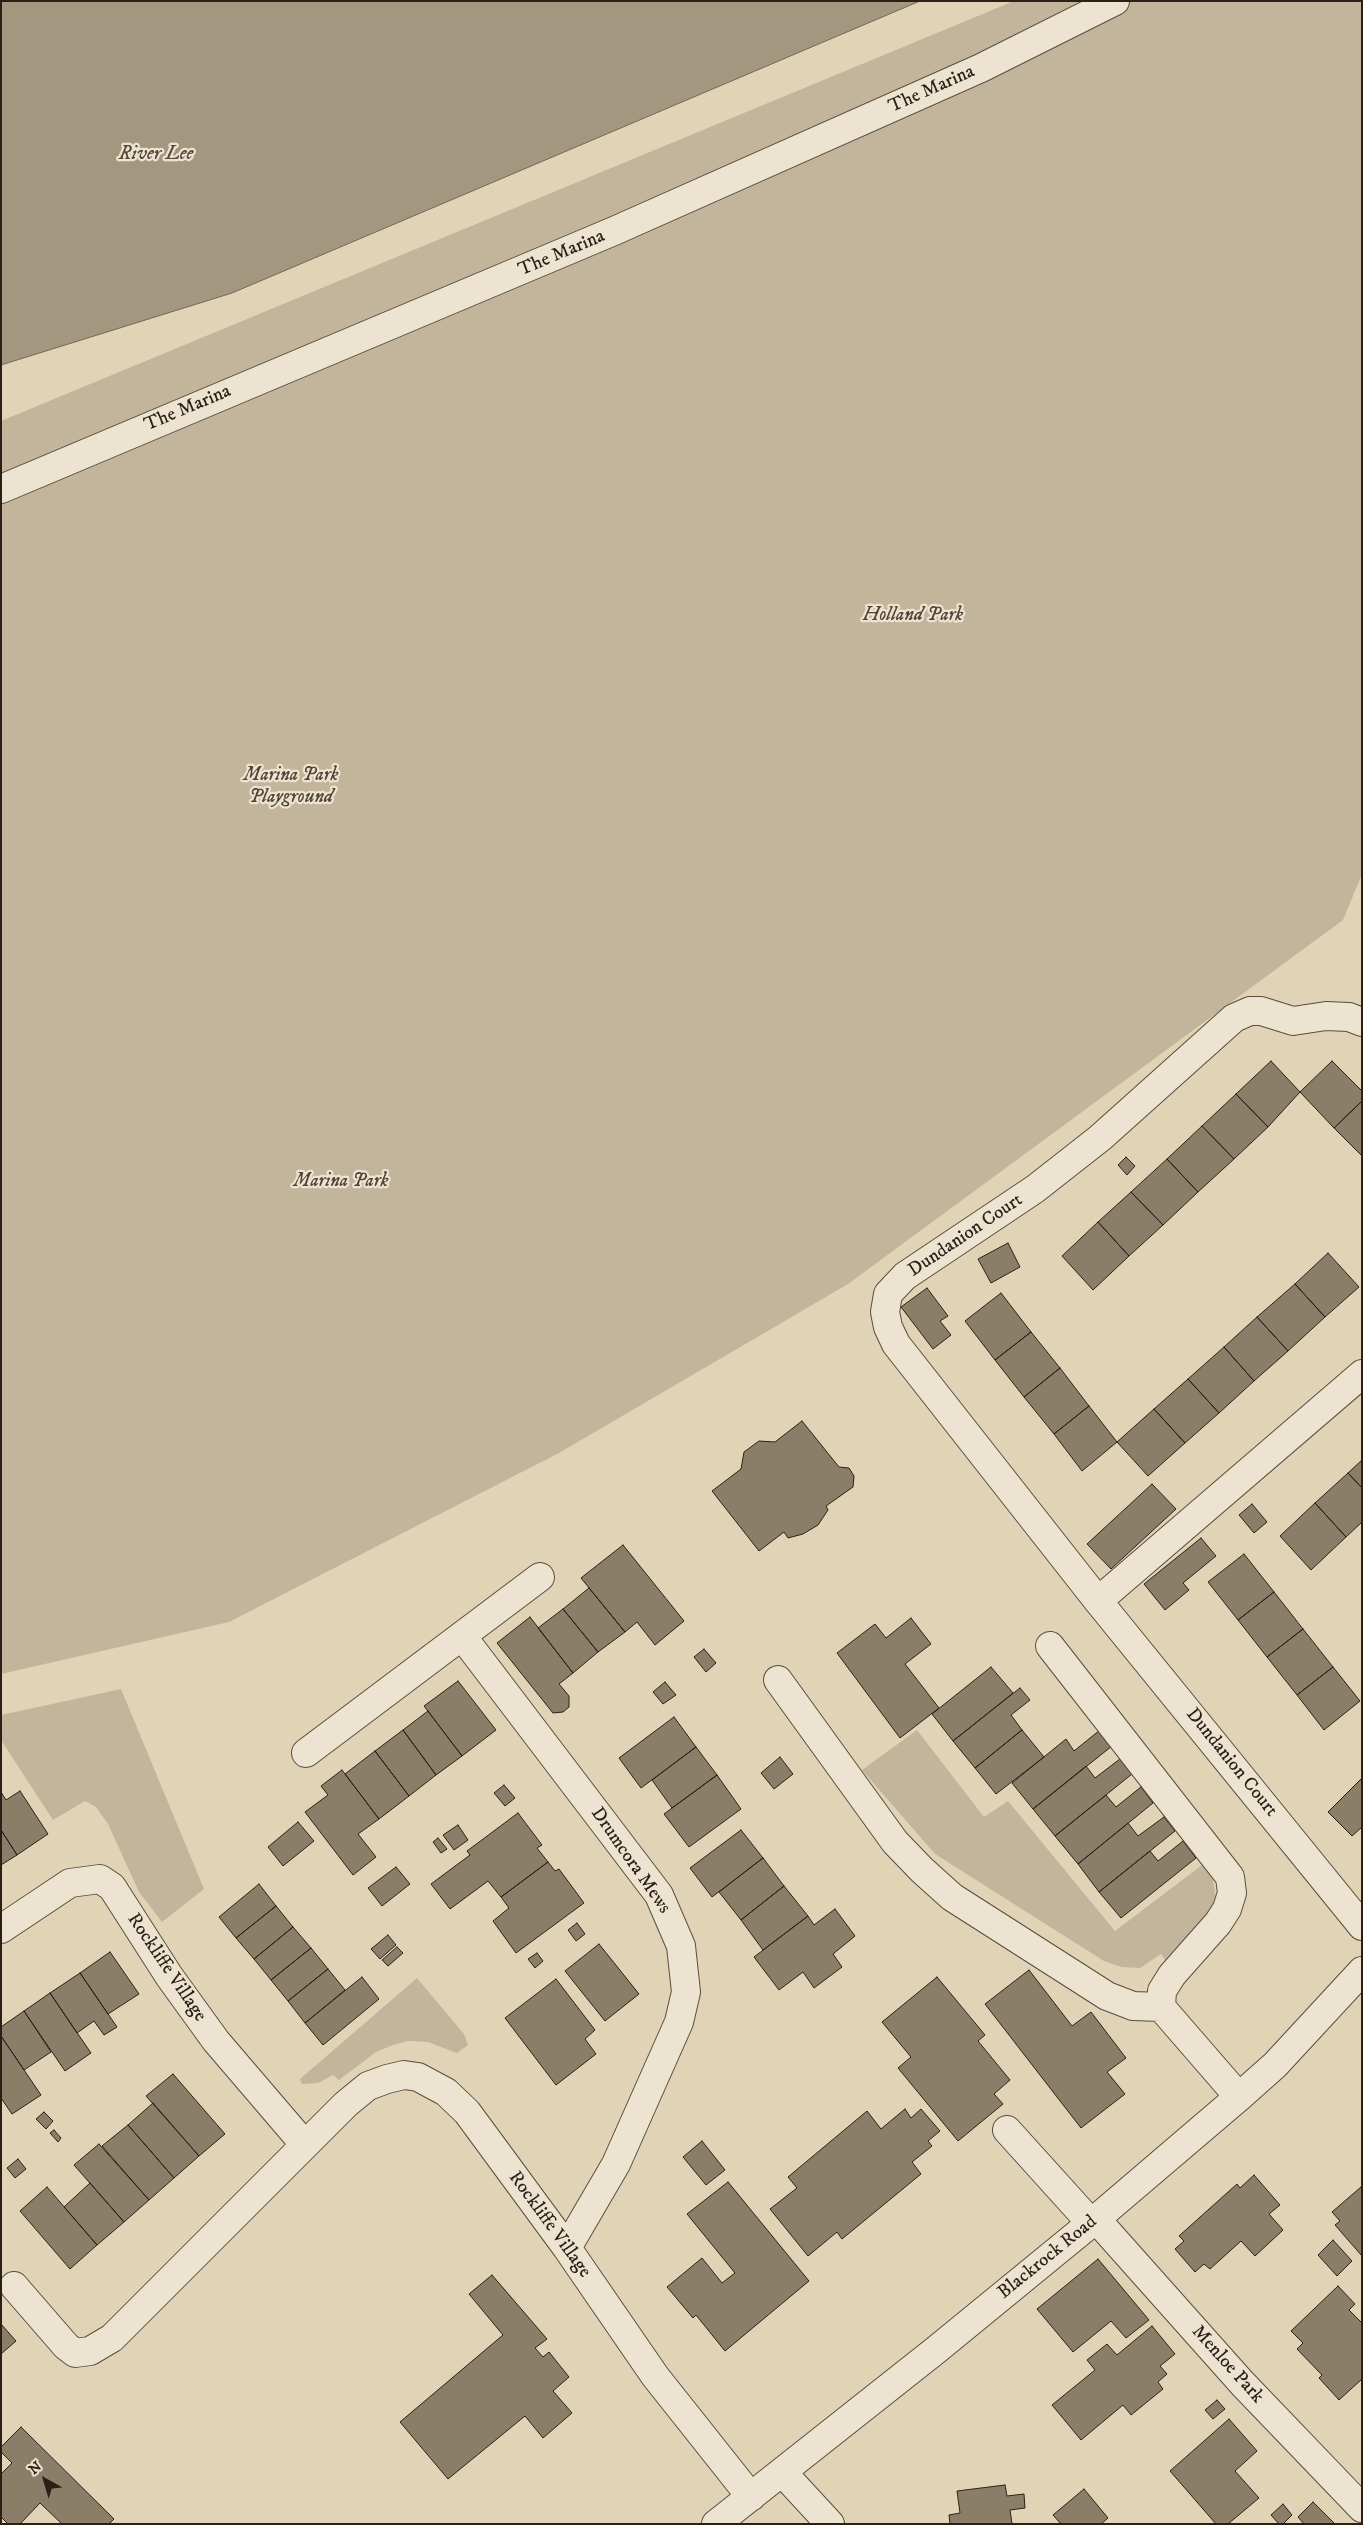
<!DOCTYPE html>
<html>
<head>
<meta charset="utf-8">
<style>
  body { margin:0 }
  #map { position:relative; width:1363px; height:2525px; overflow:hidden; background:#e1d4b6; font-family:"IM FELL DW Pica",serif }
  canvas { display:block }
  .frame { position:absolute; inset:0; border:2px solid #2c2016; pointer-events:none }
  .north { position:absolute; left:20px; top:2455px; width:50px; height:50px; -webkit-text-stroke:4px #ece3d0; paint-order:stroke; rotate:321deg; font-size:14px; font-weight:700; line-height:20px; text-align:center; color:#2c2016 }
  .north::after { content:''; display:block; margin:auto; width:18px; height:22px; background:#2c2016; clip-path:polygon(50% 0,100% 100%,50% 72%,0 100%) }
</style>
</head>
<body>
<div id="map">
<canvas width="1363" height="2525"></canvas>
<div class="frame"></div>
<div class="north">N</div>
</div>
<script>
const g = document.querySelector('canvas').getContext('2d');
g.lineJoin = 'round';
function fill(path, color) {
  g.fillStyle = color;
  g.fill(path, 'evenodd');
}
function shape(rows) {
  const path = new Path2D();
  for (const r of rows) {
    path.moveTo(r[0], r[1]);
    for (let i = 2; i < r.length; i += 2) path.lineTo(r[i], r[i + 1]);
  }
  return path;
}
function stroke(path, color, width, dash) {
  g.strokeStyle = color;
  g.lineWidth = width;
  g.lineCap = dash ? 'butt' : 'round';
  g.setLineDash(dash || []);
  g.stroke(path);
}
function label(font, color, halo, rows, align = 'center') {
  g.font = font + ' "IM FELL DW Pica",serif';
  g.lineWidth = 4.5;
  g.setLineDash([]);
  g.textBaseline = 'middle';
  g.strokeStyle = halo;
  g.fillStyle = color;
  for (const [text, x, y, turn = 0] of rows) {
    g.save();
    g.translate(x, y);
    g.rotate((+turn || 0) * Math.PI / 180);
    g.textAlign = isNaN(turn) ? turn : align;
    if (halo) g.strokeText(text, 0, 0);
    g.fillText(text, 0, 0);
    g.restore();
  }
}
const green = shape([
  [1014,1,1362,1,1362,874,1343,920,848,1284,559,1453,229,1622,1,1674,1,421],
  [121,1689,204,1889,162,1922,139,1892,108,1824,96,1807,85,1801,53,1820,1,1740,1,1715],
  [917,1730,984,1817,1008,1801,1115,1931,1202,1865,1213,1880,1216,1899,1213,1910,1165,1960,1161,1954,1140,1968,1121,1967,1104,1961,935,1854,862,1770],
  [417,1978,464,2034,468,2045,457,2053,428,2042,408,2041,393,2045,376,2052,339,2080,333,2075,318,2083,302,2084,300,2079]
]);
const water = shape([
  [1,1,920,1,232,293,1,365,1,1]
]);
const building = shape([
  [1271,1061,1300,1092,1268,1127,1236,1094,1271,1061],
  [1332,1061,1362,1091,1362,1101,1334,1128,1300,1092,1332,1061],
  [1236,1094,1268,1127,1234,1159,1202,1126,1236,1094],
  [1362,1101,1362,1156,1334,1128,1362,1101],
  [1202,1126,1234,1159,1198,1192,1167,1159,1202,1126],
  [1126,1157,1135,1166,1127,1175,1118,1165,1126,1157],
  [1167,1159,1198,1192,1163,1225,1131,1192,1167,1159],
  [1131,1192,1163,1225,1129,1256,1098,1222,1131,1192],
  [1098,1222,1129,1256,1093,1290,1062,1256,1098,1222],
  [1008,1243,1020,1267,991,1283,978,1259,1008,1243],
  [1328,1253,1359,1287,1325,1317,1295,1284,1328,1253],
  [1295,1284,1325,1317,1288,1351,1257,1317,1295,1284],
  [927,1288,948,1316,940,1321,951,1335,933,1349,901,1307,927,1288],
  [1001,1293,1031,1332,995,1360,965,1321,1001,1293],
  [1257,1317,1288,1351,1254,1381,1224,1347,1257,1317],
  [1031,1332,1060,1368,1024,1397,995,1360,1031,1332],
  [1224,1347,1254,1381,1219,1413,1188,1379,1224,1347],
  [1060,1368,1089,1406,1054,1434,1024,1397,1060,1368],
  [1188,1379,1219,1413,1185,1443,1154,1409,1188,1379],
  [1089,1406,1117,1442,1082,1471,1054,1434,1089,1406],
  [1154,1409,1185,1443,1148,1476,1117,1442,1154,1409],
  [802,1421,839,1467,849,1468,854,1476,853,1487,826,1506,828,1510,818,1525,803,1534,788,1538,784,1532,759,1551,712,1491,741,1469,744,1452,759,1441,775,1442,802,1421],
  [1362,1460,1362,1488,1348,1473,1362,1460],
  [1348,1473,1362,1488,1362,1522,1346,1537,1315,1503,1348,1473],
  [1152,1484,1176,1509,1111,1569,1087,1544,1152,1484],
  [1315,1503,1346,1537,1311,1570,1280,1536,1315,1503],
  [1252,1504,1267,1522,1254,1533,1239,1515,1252,1504],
  [1201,1538,1216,1556,1183,1583,1189,1590,1165,1610,1144,1584,1201,1538],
  [623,1545,684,1621,655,1645,637,1622,625,1632,581,1578,623,1545],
  [1244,1554,1274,1592,1238,1620,1208,1582,1244,1554],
  [589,1588,625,1632,598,1652,563,1609,589,1588],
  [1274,1592,1303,1629,1267,1657,1238,1620,1274,1592],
  [563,1609,598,1652,573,1673,538,1628,563,1609],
  [530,1617,573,1673,559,1684,569,1696,569,1707,563,1712,553,1713,497,1643,530,1617],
  [911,1618,931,1644,905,1664,939,1708,900,1738,837,1653,875,1624,886,1638,911,1618],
  [1303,1629,1333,1667,1297,1695,1267,1657,1303,1629],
  [704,1649,716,1663,706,1672,694,1657,704,1649],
  [991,1667,1013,1693,953,1741,932,1714,991,1667],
  [1333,1667,1360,1701,1324,1730,1297,1695,1333,1667],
  [458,1681,496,1730,462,1756,424,1706,458,1681],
  [665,1682,676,1695,663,1704,653,1692,665,1682],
  [1020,1688,1030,1700,1011,1715,1022,1730,975,1768,953,1741,1020,1688],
  [428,1711,462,1756,436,1775,403,1730,428,1711],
  [674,1717,696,1747,641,1788,619,1758,674,1717],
  [403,1730,436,1775,409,1796,375,1751,403,1730],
  [1022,1730,1044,1757,996,1794,975,1768,1022,1730],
  [1100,1730,1112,1746,1033,1809,1012,1783,1066,1739,1074,1751,1100,1730],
  [696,1747,717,1775,672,1808,652,1780,696,1747],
  [375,1751,409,1796,379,1819,345,1774,375,1751],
  [780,1757,793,1774,774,1789,761,1773,780,1757],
  [1120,1759,1132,1774,1055,1836,1033,1809,1086,1766,1095,1778,1120,1759],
  [342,1770,379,1819,358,1834,376,1857,353,1875,305,1812,328,1795,321,1786,342,1770],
  [717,1775,741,1809,689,1847,664,1814,717,1775],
  [1362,1778,1362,1827,1352,1836,1328,1812,1362,1778],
  [504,1785,515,1798,505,1806,494,1793,504,1785],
  [1141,1787,1153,1803,1078,1864,1055,1836,1106,1795,1116,1807,1141,1787],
  [20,1791,48,1834,17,1855,1,1830,1,1792,6,1800,20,1791],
  [518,1813,542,1845,537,1848,548,1862,501,1897,488,1881,450,1909,431,1884,470,1855,467,1851,518,1813],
  [1164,1817,1175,1831,1099,1892,1078,1864,1128,1823,1138,1836,1164,1817],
  [298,1822,314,1841,283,1866,268,1847,298,1822],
  [458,1825,468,1840,454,1850,443,1835,458,1825],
  [1,1830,17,1855,1,1865,1,1830],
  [741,1830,763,1858,712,1897,690,1868,741,1830],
  [438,1838,447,1849,441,1853,433,1842,438,1838],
  [1183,1841,1196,1858,1121,1918,1099,1892,1150,1851,1158,1861,1183,1841],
  [763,1858,784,1886,741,1920,719,1892,763,1858],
  [548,1862,555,1871,559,1869,584,1903,516,1953,493,1921,509,1908,501,1897,548,1862],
  [396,1867,410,1884,382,1906,368,1888,396,1867],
  [259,1884,276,1906,236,1938,219,1917,259,1884],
  [784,1886,808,1916,763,1950,741,1920,784,1886],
  [276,1906,293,1927,254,1959,236,1938,276,1906],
  [835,1909,855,1936,833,1954,842,1967,814,1988,803,1972,779,1990,754,1957,808,1916,814,1925,835,1909],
  [577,1923,585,1934,576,1941,568,1930,577,1923],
  [293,1927,311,1948,271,1980,254,1959,293,1927],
  [388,1935,396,1945,380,1959,371,1949,388,1935],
  [599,1944,639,1994,605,2021,565,1971,599,1944],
  [397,1947,403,1953,388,1966,382,1960,397,1947],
  [311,1948,328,1969,288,2001,271,1980,311,1948],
  [110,1952,139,1994,108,2014,80,1973,110,1952],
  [537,1953,543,1961,535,1968,528,1959,537,1953],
  [328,1969,345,1990,305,2023,288,2001,328,1969],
  [1029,1970,1072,2026,1091,2012,1126,2058,1107,2072,1125,2094,1081,2128,985,2004,1029,1970],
  [80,1973,117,2027,104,2035,94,2021,77,2033,50,1993,80,1973],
  [362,1977,379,1999,323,2045,305,2023,362,1977],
  [937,1977,985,2035,978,2041,1010,2080,994,2094,1003,2104,958,2141,898,2068,911,2057,882,2022,937,1977],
  [556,1979,595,2030,585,2039,596,2054,556,2085,505,2018,556,1979],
  [50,1993,91,2053,65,2071,24,2011,50,1993],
  [24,2011,51,2052,24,2070,1,2036,1,2027,24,2011],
  [1,2036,41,2095,12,2114,1,2098,1,2036],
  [173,2074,225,2134,199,2156,146,2096,173,2074],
  [153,2103,199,2156,174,2178,128,2125,153,2103],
  [905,2109,911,2118,921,2109,940,2131,928,2141,932,2146,912,2162,921,2174,842,2239,837,2232,808,2256,770,2209,797,2188,788,2177,867,2111,881,2129,905,2109],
  [44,2112,53,2121,46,2129,36,2119,44,2112],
  [128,2125,174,2178,149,2200,102,2146,128,2125],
  [54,2130,61,2138,58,2142,50,2133,54,2130],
  [702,2141,725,2170,706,2185,683,2157,702,2141],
  [99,2144,149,2200,124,2222,74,2165,99,2144],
  [18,2159,26,2169,15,2178,7,2168,18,2159],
  [1254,2175,1280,2205,1269,2214,1283,2230,1255,2256,1241,2241,1210,2269,1204,2264,1195,2272,1175,2249,1184,2241,1179,2236,1237,2184,1240,2188,1254,2175],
  [728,2182,809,2281,725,2351,696,2315,693,2318,667,2287,702,2258,722,2283,735,2273,687,2214,728,2182],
  [90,2183,124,2222,97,2245,64,2207,90,2183],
  [47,2187,97,2245,70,2269,20,2211,47,2187],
  [1361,2187,1362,2187,1362,2256,1335,2225,1340,2221,1332,2212,1361,2187],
  [1333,2240,1352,2261,1337,2276,1318,2255,1333,2240],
  [1098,2259,1149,2320,1126,2338,1111,2321,1073,2352,1037,2309,1098,2259],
  [492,2275,547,2339,535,2348,543,2357,549,2352,569,2377,553,2391,572,2413,543,2438,525,2416,448,2479,400,2422,503,2335,469,2294,492,2275],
  [1338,2286,1355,2304,1349,2310,1362,2323,1362,2379,1339,2400,1319,2378,1322,2375,1297,2349,1303,2343,1291,2331,1338,2286],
  [1,2324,16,2341,1,2354,1,2324],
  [1152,2326,1175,2354,1160,2366,1167,2374,1158,2382,1163,2389,1131,2415,1123,2405,1081,2440,1052,2405,1095,2370,1087,2360,1107,2344,1117,2355,1152,2326],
  [1217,2400,1225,2409,1213,2419,1205,2410,1217,2400],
  [1229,2419,1257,2451,1235,2471,1259,2498,1228,2524,1216,2524,1170,2471,1229,2419],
  [21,2427,114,2519,109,2524,62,2524,40,2503,20,2524,8,2524,1,2517,1,2474,12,2463,1,2452,1,2447,21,2427],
  [1005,2485,1007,2496,1024,2494,1025,2508,1010,2510,1012,2524,950,2524,949,2515,960,2513,957,2491,1005,2485],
  [1084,2489,1108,2518,1101,2524,1061,2524,1053,2515,1084,2489],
  [1313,2502,1335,2524,1304,2524,1298,2517,1313,2502],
  [1283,2504,1292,2515,1283,2524,1279,2524,1271,2515,1283,2504]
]);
const minor = shape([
  [1,489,614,231,981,68,1115,1],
  [1362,1022,1349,1017,1326,1016,1293,1021,1261,1011,1250,1011,1234,1018,1100,1138,1035,1189,905,1276,888,1294,885,1312,888,1327,896,1344,1098,1601,1362,1926],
  [1098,1601,1362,1374],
  [462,1636,659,1895,681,1946,686,1992,679,2022,616,2164,567,2248],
  [1050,1646,1230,1877,1232,1893,1227,1909,1218,1923,1172,1975,1162,1991,1161,2007],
  [778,1680,895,1842,922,1870,952,1897,1107,1996,1133,2006,1161,2007,1239,2097],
  [306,1753,540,1577],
  [1,1929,70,1883,100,1879,112,1887,169,1976,216,2041,305,2145],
  [1007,2130,1091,2223],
  [1096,2219,1242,2383,1362,2508],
  [14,2286,66,2346,75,2353,90,2351,112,2338,346,2104,368,2086,387,2079,404,2075,418,2077,446,2092,467,2112,567,2248,655,2376,751,2497],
  [783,2473,830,2524],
  [716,2524,936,2350,1096,2219,1239,2097,1275,2065,1362,1971]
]);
const streetNames = [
  ["The Marina",932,90,-24],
  ["The Marina",562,254,-23],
  ["The Marina",188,409,-23],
  ["Dundanion Court",966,1236,-34],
  ["Dundanion Court",1231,1763,51],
  ["Drumcora Mews",630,1861,55],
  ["Rockliffe Village",166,1968,56],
  ["Rockliffe Village",549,2225,54],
  ["Blackrock Road",1048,2258,-39],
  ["Menloe Park",1227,2365,48]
];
const parkNames = [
  ["Holland Park",913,616],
  ["Marina Park",291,776],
  ["Playground",291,798],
  ["Marina Park",341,1182]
];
const waterNames = [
  ["River Lee",156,155]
];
fill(green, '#c2b59b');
fill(water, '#a39780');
stroke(water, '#736756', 1);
fill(building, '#8a7e69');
stroke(building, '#2c2016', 1);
stroke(minor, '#594d3e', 30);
stroke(minor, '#ece3d0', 28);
label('19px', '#2c2016', '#ece3d0', streetNames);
label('italic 19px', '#524537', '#ece3d0', parkNames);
label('italic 20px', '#564a3b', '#ece3d0', waterNames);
</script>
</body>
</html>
